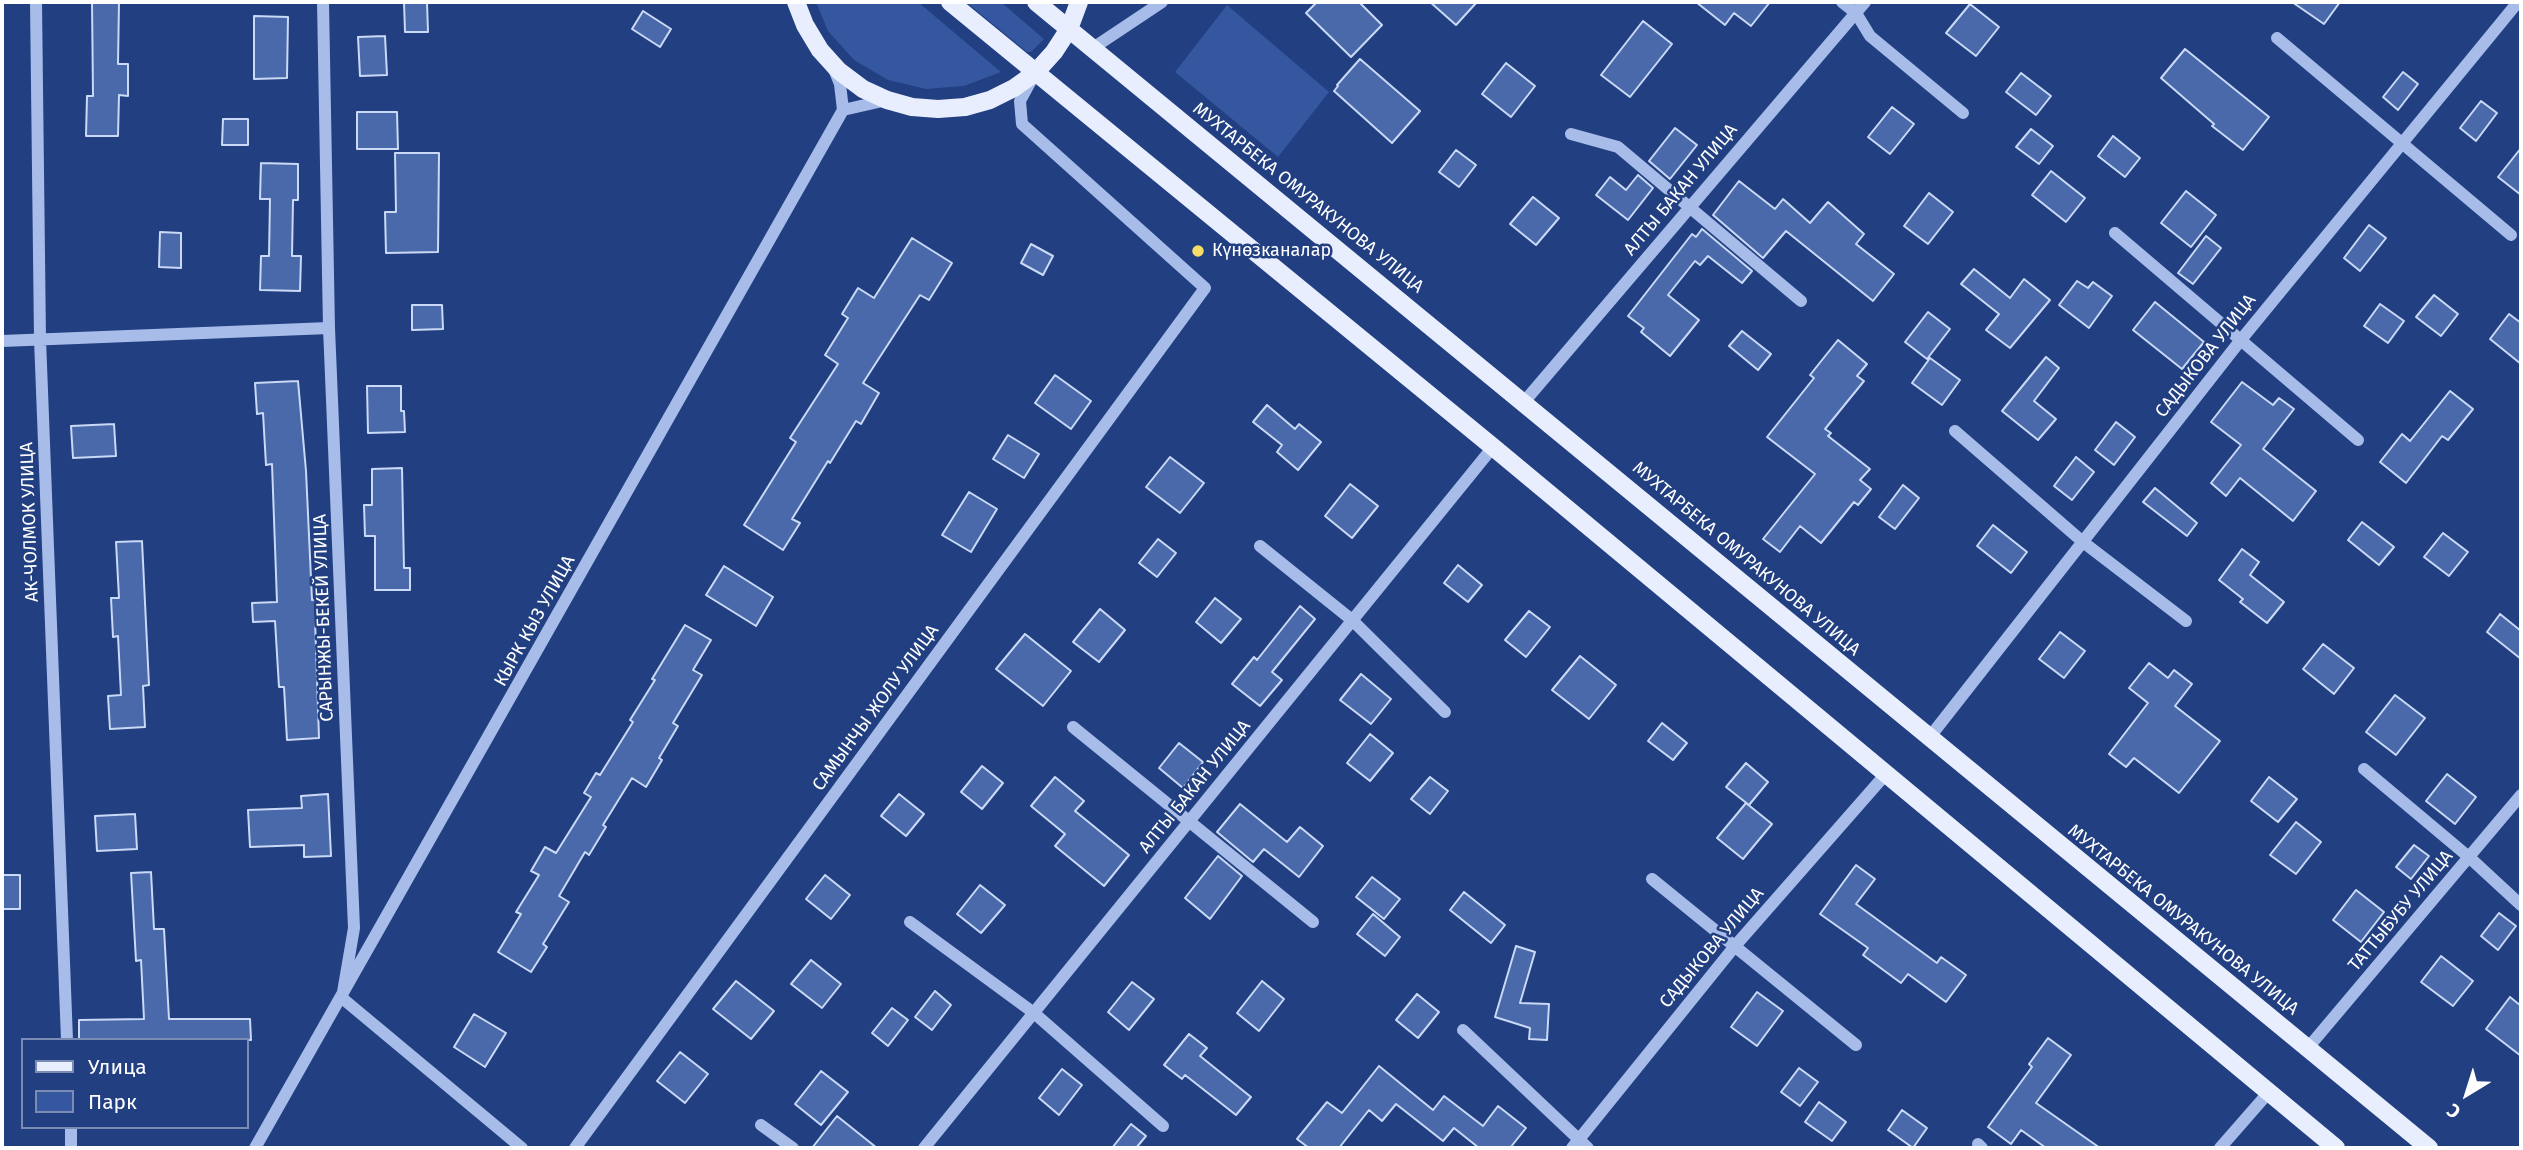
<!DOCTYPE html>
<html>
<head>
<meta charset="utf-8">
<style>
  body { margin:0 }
  #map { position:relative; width:2523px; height:1150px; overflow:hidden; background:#213f81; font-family:"Fira Sans",sans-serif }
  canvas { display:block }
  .frame { position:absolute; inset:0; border:4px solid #fff; pointer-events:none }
  .legend { position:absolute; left:21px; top:1038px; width:228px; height:91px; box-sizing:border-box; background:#213f81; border:2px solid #7a8cb3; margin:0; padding:9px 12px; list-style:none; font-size:21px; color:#fff }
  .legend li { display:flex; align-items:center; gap:14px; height:35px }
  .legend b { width:35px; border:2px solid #7a8cb3 }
  .north { position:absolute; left:2432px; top:1059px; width:70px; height:70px; -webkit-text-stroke:5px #213f81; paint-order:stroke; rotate:218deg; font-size:19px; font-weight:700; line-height:28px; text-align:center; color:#fff }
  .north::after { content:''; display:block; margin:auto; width:24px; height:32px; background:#fff; clip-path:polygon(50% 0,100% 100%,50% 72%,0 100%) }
</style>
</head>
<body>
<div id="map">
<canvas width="2523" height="1150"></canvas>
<div class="frame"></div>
<ul class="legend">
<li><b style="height:9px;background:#e9eefe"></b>Улица</li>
<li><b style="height:19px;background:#34579f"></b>Парк</li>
</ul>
<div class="north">С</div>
</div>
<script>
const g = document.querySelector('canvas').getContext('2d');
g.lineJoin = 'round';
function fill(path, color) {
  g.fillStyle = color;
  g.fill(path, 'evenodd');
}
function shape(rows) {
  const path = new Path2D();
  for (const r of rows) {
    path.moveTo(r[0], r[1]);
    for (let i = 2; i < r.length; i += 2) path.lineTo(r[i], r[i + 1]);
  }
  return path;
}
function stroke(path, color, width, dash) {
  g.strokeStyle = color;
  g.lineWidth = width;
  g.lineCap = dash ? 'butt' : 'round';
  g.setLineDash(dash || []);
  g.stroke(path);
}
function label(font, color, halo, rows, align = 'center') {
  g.font = font + ' "Fira Sans",sans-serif';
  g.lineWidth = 5;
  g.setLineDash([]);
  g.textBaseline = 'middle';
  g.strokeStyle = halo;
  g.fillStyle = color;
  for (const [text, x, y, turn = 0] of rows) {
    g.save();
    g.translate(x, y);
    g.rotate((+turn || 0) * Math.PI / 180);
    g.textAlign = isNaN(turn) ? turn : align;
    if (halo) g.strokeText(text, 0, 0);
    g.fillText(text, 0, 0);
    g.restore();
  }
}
const green = shape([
  [816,2,918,2,1001,72,964,86,926,89,888,80,854,60,828,31],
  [966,2,1001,2,1044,39,1031,52,1027,52],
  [1227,5,1329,92,1278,157,1175,72]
]);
const building = shape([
  [92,2,119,2,118,64,128,64,128,96,119,95,118,136,86,136,87,96,93,96,92,2],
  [404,2,427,2,428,32,405,32,404,2],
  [1317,2,1359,2,1382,25,1351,57,1306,13,1317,2],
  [1430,2,1477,2,1456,25,1430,2],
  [1696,2,1770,2,1751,26,1734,13,1725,25,1696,2],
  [2292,2,2340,2,2324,24,2292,2],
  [1970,4,1999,27,1976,56,1946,33,1970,4],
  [643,11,671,29,660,47,632,29,643,11],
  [254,16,288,17,287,78,254,79,254,16],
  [1643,21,1672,44,1630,97,1601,75,1643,21],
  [385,36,387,75,360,76,358,37,385,36],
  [2185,49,2269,117,2243,150,2212,126,2214,124,2161,78,2185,49],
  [1360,59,1420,111,1392,143,1334,91,1338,86,1337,85,1360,59],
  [1506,63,1535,86,1511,117,1482,94,1506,63],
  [2403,72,2418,84,2398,110,2383,97,2403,72],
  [2021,73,2051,96,2036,115,2006,92,2021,73],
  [2481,101,2497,113,2476,141,2460,128,2481,101],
  [1892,107,1914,124,1890,154,1868,137,1892,107],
  [357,112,397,112,398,149,357,149,357,112],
  [223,119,248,119,248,145,222,145,223,119],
  [1675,128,1697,145,1670,179,1649,161,1675,128],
  [2031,129,2053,146,2039,164,2016,147,2031,129],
  [2113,136,2140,158,2125,177,2098,156,2113,136],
  [2521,148,2521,195,2498,177,2521,148],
  [1456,150,1476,165,1459,187,1439,172,1456,150],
  [395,153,439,153,438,252,386,253,385,212,396,212,395,153],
  [261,163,298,164,298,200,293,200,292,256,301,256,300,291,260,290,261,256,269,256,270,199,260,199,261,163],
  [2051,171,2085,198,2066,222,2032,195,2051,171],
  [1638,175,1653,188,1628,220,1596,195,1610,177,1626,190,1638,175],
  [1739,181,1775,209,1783,199,1810,223,1828,202,1864,234,1856,244,1894,274,1873,301,1786,231,1763,258,1713,215,1739,181],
  [2186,191,2216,215,2191,247,2161,223,2186,191],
  [1929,193,1953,212,1928,244,1904,226,1929,193],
  [1533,197,1559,218,1536,245,1510,224,1533,197],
  [2369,225,2386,238,2360,271,2344,258,2369,225],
  [1702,229,1752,271,1742,283,1708,256,1700,265,1695,261,1668,295,1699,320,1670,356,1641,332,1644,328,1628,316,1692,234,1696,237,1702,229],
  [160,232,181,233,181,268,159,267,160,232],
  [2206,236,2221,248,2193,284,2178,273,2206,236],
  [912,238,952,263,929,300,920,295,863,383,879,393,861,424,856,421,830,463,828,461,792,519,800,523,783,550,744,525,796,442,790,438,838,364,825,355,848,318,842,314,858,288,874,298,912,238],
  [1031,244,1053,256,1043,275,1021,263,1031,244],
  [1974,269,2010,298,2024,279,2050,300,2010,348,1986,330,1999,314,1961,284,1974,269],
  [2077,281,2088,288,2093,282,2112,296,2089,328,2059,305,2077,281],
  [2434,295,2458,314,2441,336,2416,317,2434,295],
  [2155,302,2204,342,2182,369,2133,330,2155,302],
  [2380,304,2404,321,2388,343,2364,326,2380,304],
  [412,305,442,305,443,329,412,330,412,305],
  [1928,312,1950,329,1927,359,1905,342,1928,312],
  [2509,314,2521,323,2521,364,2490,339,2509,314],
  [1742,331,1771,354,1758,370,1729,346,1742,331],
  [1838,340,1867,364,1857,376,1864,381,1825,429,1831,433,1828,436,1870,469,1860,480,1871,489,1858,505,1854,502,1821,543,1800,526,1780,552,1763,539,1815,474,1767,437,1814,378,1810,375,1838,340],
  [2046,357,2059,368,2034,401,2056,419,2038,440,2002,411,2046,357],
  [1930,358,1960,380,1942,405,1912,383,1930,358],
  [1055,375,1091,401,1071,429,1035,403,1055,375],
  [298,381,306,471,312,600,323,599,324,618,315,619,319,738,287,740,284,687,279,687,275,621,253,622,252,603,277,602,272,464,266,465,263,413,257,414,255,383,298,381],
  [2242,382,2273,405,2279,398,2294,409,2263,449,2316,491,2293,521,2240,478,2226,496,2211,483,2241,445,2211,422,2242,382],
  [367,386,401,386,401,411,404,411,405,432,368,433,367,386],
  [2450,391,2473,409,2448,440,2442,436,2406,483,2380,462,2402,434,2410,441,2450,391],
  [1267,405,1295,429,1299,424,1321,442,1298,470,1277,452,1282,445,1253,422,1267,405],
  [2116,422,2135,437,2114,465,2095,450,2116,422],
  [114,424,116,456,73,458,71,426,114,424],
  [1008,435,1039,454,1024,478,993,459,1008,435],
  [1170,457,1204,483,1180,513,1146,487,1170,457],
  [2076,457,2094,472,2072,500,2054,486,2076,457],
  [402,468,404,568,410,568,410,590,375,590,375,536,365,536,364,505,372,505,372,469,402,468],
  [1350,484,1378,506,1352,538,1325,516,1350,484],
  [1903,485,1919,498,1895,529,1879,517,1903,485],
  [2155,488,2197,523,2187,536,2143,502,2155,488],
  [969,492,997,509,971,552,942,535,969,492],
  [2362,522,2394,547,2379,565,2348,540,2362,522],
  [1993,525,2027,552,2011,573,1977,546,1993,525],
  [2443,533,2468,552,2449,576,2424,557,2443,533],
  [1158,539,1176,553,1157,577,1139,563,1158,539],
  [142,541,149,685,143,686,145,727,110,729,108,696,121,695,118,636,113,637,111,598,119,598,116,542,142,541],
  [2242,549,2259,562,2250,575,2284,602,2267,623,2240,602,2243,599,2219,580,2242,549],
  [1458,565,1482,585,1468,602,1444,583,1458,565],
  [724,566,773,597,756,626,706,595,724,566],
  [1215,598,1241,619,1221,643,1196,622,1215,598],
  [1300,606,1315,619,1272,672,1282,680,1260,706,1232,684,1254,657,1257,660,1300,606],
  [1100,609,1125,630,1099,662,1073,642,1100,609],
  [1529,611,1550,627,1526,657,1505,640,1529,611],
  [2500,614,2521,631,2521,659,2487,632,2500,614],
  [685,625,711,640,693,670,702,675,673,723,678,726,659,758,662,760,646,787,632,778,603,825,606,827,589,855,585,852,559,896,569,902,543,944,547,947,531,972,498,952,521,914,516,912,539,875,531,871,545,847,556,853,591,797,584,793,596,773,600,775,633,722,630,720,655,680,652,679,685,625],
  [2060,632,2085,651,2064,678,2039,659,2060,632],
  [1025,634,1071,671,1043,706,996,669,1025,634],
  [2323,644,2354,668,2334,694,2303,669,2323,644],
  [1580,656,1616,685,1589,719,1552,690,1580,656],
  [2149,663,2168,678,2174,670,2192,684,2175,706,2220,741,2179,793,2134,758,2126,767,2109,754,2148,703,2129,688,2149,663],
  [1361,674,1391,699,1371,724,1340,700,1361,674],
  [2395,695,2425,718,2396,755,2366,732,2395,695],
  [1662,723,1687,743,1673,760,1648,741,1662,723],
  [1370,734,1393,753,1370,781,1347,763,1370,734],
  [1179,743,1203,762,1183,788,1159,768,1179,743],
  [1746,763,1768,782,1749,805,1726,787,1746,763],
  [982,766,1003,783,982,809,961,792,982,766],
  [2447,774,2476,797,2455,824,2426,801,2447,774],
  [1055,777,1084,801,1075,811,1129,855,1104,886,1055,846,1065,834,1031,806,1055,777],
  [1430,777,1448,791,1430,814,1411,799,1430,777],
  [2269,777,2297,799,2278,822,2251,801,2269,777],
  [328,794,331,856,304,857,304,845,250,847,248,810,302,808,301,796,328,794],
  [899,794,924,814,906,836,881,816,899,794],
  [1746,803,1772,824,1743,859,1717,838,1746,803],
  [1240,804,1287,842,1300,827,1323,846,1299,877,1264,849,1253,862,1217,832,1240,804],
  [135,814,137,849,97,851,95,816,135,814],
  [2296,822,2321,842,2296,874,2270,855,2296,822],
  [2414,845,2429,856,2411,879,2396,867,2414,845],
  [1218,856,1242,876,1210,919,1185,898,1218,856],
  [1856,865,1875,879,1856,904,1937,963,1941,957,1966,975,1946,1002,1908,974,1901,983,1863,955,1868,948,1820,914,1856,865],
  [151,872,154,929,164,929,169,1019,250,1019,251,1040,79,1040,79,1020,144,1019,141,960,136,961,131,873,151,872],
  [2,875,20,875,20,909,2,909,2,875],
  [825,875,850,895,831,919,806,899,825,875],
  [1372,877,1400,899,1384,919,1356,897,1372,877],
  [980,885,1005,905,981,933,957,914,980,885],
  [2356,890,2384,912,2361,942,2333,920,2356,890],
  [1464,892,1505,925,1491,943,1450,910,1464,892],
  [2499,913,2516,926,2498,950,2481,936,2499,913],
  [1373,914,1400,937,1385,956,1357,934,1373,914],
  [1516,946,1535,952,1520,1003,1549,1004,1547,1040,1529,1039,1530,1028,1495,1017,1516,946],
  [2441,956,2473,981,2453,1006,2421,982,2441,956],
  [811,960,841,984,822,1008,791,984,811,960],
  [736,981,774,1011,751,1039,713,1009,736,981],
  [1262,981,1284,999,1259,1031,1237,1013,1262,981],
  [1132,982,1154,999,1129,1030,1108,1012,1132,982],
  [935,991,951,1005,932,1030,915,1017,935,991],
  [1757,992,1783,1011,1757,1046,1731,1027,1757,992],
  [1417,994,1439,1012,1418,1038,1396,1020,1417,994],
  [2510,997,2521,1006,2521,1056,2486,1029,2510,997],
  [892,1008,908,1020,888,1046,872,1033,892,1008],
  [474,1014,506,1033,485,1067,454,1047,474,1014],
  [1189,1034,1207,1048,1200,1056,1251,1097,1236,1115,1185,1075,1182,1079,1164,1065,1189,1034],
  [2048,1038,2071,1055,2036,1103,2100,1148,2046,1148,2021,1130,2011,1144,1988,1127,2032,1067,2029,1064,2048,1038],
  [680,1052,708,1074,685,1103,657,1081,680,1052],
  [1379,1066,1433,1110,1444,1096,1483,1126,1498,1106,1526,1128,1510,1148,1479,1148,1454,1128,1443,1141,1396,1104,1382,1121,1369,1110,1339,1148,1309,1148,1297,1139,1327,1102,1342,1113,1379,1066],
  [1799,1068,1818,1082,1800,1106,1781,1092,1799,1068],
  [1062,1069,1082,1085,1059,1115,1039,1098,1062,1069],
  [821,1071,848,1092,821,1125,795,1104,821,1071],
  [1819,1102,1846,1122,1832,1141,1805,1122,1819,1102],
  [1902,1110,1927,1128,1913,1148,1888,1130,1902,1110],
  [837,1116,877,1148,812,1148,837,1116],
  [1131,1124,1146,1136,1136,1148,1112,1148,1131,1124]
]);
const minor = shape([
  [36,2,40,339,67,1040],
  [323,2,329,328,354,928,342,998,522,1148],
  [1842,2,1856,13,1870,36,1963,113],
  [2277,38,2511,235],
  [1093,48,1162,2],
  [843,110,887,100],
  [1571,134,1618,147,1801,301],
  [2115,233,2358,440],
  [2,341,329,328],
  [1524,402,1865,2],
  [1955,431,2083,542,2186,621],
  [1260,546,1352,620,1445,712],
  [1073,727,1313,922],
  [1929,738,2240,341,2518,2],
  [2364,769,2470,858,2521,905],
  [1652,879,1856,1045],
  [910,922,1034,1013,1163,1126],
  [1463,1030,1588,1148],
  [2307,1049,2521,795],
  [761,1125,793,1148],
  [71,1127,71,1148],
  [1978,1144,1982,1148],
  [255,1148,843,110,840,84,834,69],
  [575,1148,1205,288,1022,124,1020,101,1033,77],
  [924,1148,1493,447],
  [1572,1148,1735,946,1885,775],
  [2220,1148,2269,1092]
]);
const major = shape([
  [796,2,805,25,820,50,839,71,863,89,887,100,912,107,938,109,965,107,990,100,1014,88,1035,73,1054,52,1069,29,1079,2],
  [950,2,1493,447,2336,1148],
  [1036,2,2429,1148]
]);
const markers = [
  [1198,251,7,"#f5dd68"]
];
const streetNames = [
  ["АЛТЫ БАКАН УЛИЦА",1681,190,-50],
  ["МУХТАРБЕКА ОМУРАКУНОВА УЛИЦА",1308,198,39],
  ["САДЫКОВА УЛИЦА",2206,356,-52],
  ["АК-ЧОЛМОК УЛИЦА",30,522,-92],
  ["МУХТАРБЕКА ОМУРАКУНОВА УЛИЦА",1746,559,40],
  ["САРЫНЖЫ-БЕКЕЙ УЛИЦА",324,618,-92],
  ["КЫРК КЫЗ УЛИЦА",535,621,-61],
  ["САМЫНЧЫ ЖОЛУ УЛИЦА",876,708,-54],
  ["АЛТЫ БАКАН УЛИЦА",1195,787,-51],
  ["ТАТТЫБУБУ УЛИЦА",2401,911,-50],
  ["МУХТАРБЕКА ОМУРАКУНОВА УЛИЦА",2183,920,39],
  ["САДЫКОВА УЛИЦА",1712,948,-50]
];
const poiNames = [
  ["Күнөзканалар",1212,251]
];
fill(green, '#34579f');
fill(building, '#4969aa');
stroke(building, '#cad9f6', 2);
stroke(minor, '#a7bce8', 12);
stroke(major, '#e9eefe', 18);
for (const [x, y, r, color] of markers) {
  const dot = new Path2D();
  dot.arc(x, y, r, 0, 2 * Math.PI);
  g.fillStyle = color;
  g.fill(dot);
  stroke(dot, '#213f81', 2.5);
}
label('18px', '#fff', '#213f81', streetNames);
label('18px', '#fff', '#213f81', poiNames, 'left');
</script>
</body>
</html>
